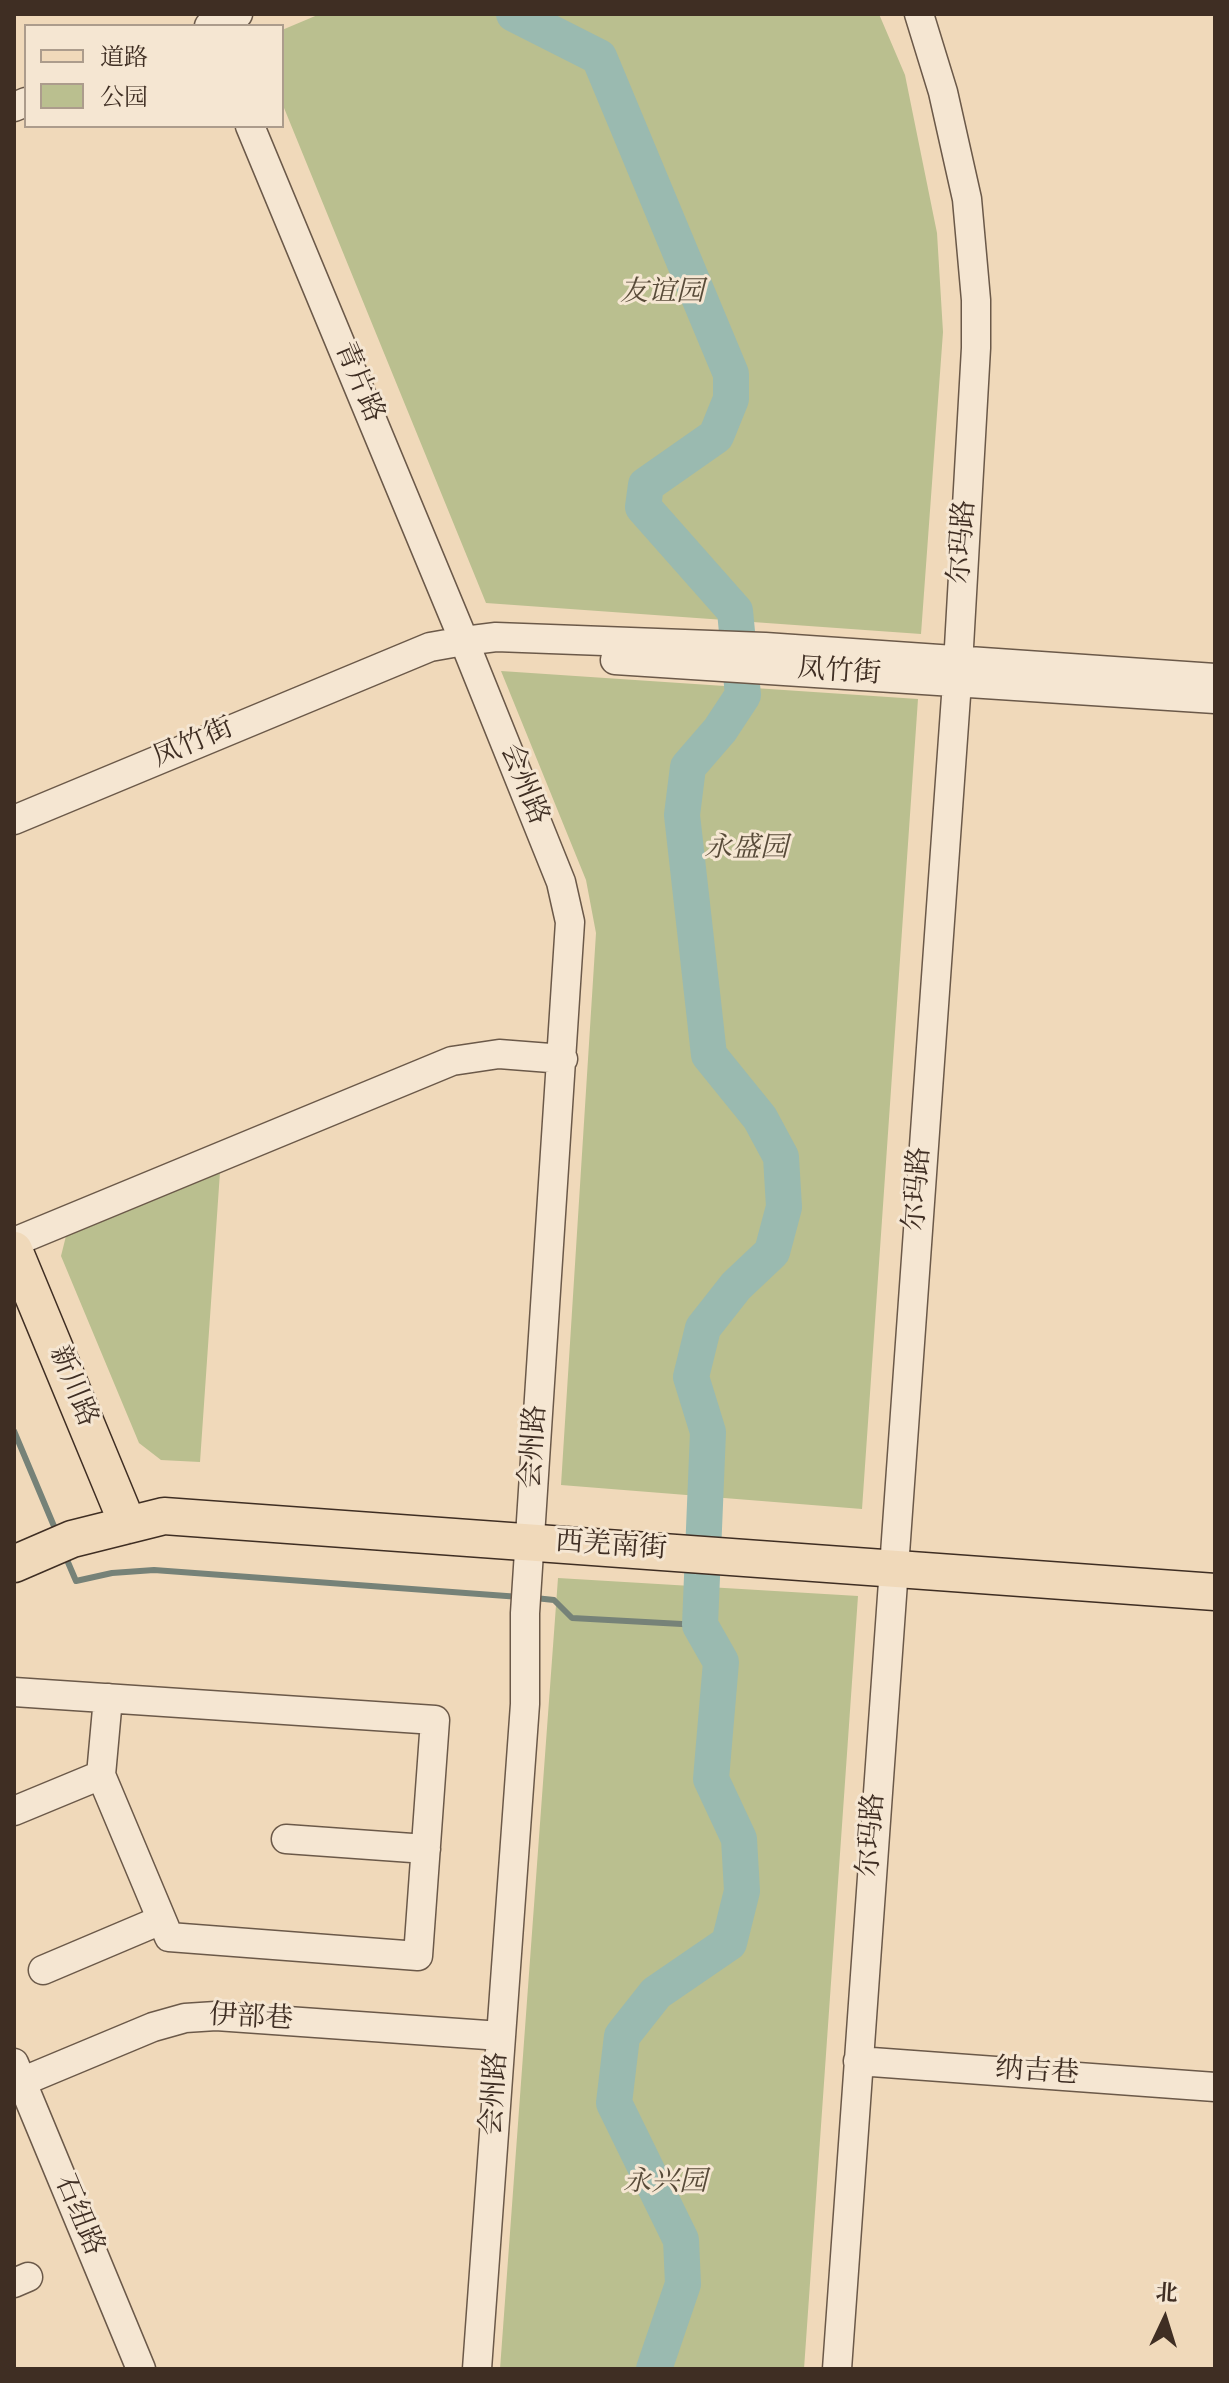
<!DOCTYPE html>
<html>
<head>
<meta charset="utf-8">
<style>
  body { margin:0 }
  #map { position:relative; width:1229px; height:2383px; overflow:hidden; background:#f0d9ba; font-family:Vollkorn,"Noto Serif SC",serif }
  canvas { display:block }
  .frame { position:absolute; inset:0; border:16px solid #3f2e23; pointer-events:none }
  .legend { position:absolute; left:24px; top:24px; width:260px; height:104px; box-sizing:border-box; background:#f5e6d2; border:2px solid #ac9c8c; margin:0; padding:10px 14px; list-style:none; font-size:24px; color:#3f2e23 }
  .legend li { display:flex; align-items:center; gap:16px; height:40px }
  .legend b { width:40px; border:2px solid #ac9c8c }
  .north { position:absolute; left:1125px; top:2279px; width:80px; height:80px; -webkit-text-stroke:6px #f5e6d2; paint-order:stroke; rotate:4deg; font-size:22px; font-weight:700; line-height:32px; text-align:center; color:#3f2e23 }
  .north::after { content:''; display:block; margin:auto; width:28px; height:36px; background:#3f2e23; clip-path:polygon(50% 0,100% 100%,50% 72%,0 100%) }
</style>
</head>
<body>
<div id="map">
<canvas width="1229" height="2383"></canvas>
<div class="frame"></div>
<ul class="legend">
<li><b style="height:10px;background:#f0d9ba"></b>道路</li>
<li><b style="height:22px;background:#babf8f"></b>公园</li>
</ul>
<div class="north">北</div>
</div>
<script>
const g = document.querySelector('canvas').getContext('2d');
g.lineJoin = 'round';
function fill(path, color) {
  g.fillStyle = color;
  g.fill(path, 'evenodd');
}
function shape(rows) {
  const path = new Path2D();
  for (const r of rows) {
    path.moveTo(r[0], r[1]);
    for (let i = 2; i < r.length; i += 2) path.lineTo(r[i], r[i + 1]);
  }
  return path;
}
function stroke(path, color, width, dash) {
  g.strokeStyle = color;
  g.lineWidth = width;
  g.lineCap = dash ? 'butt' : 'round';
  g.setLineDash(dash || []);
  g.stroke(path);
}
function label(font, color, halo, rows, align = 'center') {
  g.font = font + ' Vollkorn,"Noto Serif SC",serif';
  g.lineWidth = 6;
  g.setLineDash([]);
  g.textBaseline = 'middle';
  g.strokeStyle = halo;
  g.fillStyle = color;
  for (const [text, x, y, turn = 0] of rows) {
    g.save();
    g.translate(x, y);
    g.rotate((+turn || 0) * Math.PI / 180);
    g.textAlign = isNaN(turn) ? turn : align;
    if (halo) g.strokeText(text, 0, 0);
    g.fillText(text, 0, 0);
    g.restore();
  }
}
const green = shape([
  [320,14,879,14,905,75,937,233,943,332,921,634,486,603,282,103,282,30],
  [501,671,918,699,862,1509,561,1485,596,933,586,880],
  [220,1172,200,1462,161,1460,139,1443,61,1256,66,1236],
  [558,1578,858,1596,804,2369,500,2369]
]);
const stream = shape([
  [14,1431,56,1531],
  [64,1553,76,1581,112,1573,154,1570,520,1597],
  [535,1598,554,1600,572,1618,700,1625]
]);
const river = shape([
  [514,14,599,57,731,374,731,399,716,436,646,485,643,507,735,611,743,695,720,730,688,767,682,815,709,1055,760,1118,781,1157,784,1207,772,1252,736,1286,703,1328,691,1377,708,1432,700,1625,721,1662,711,1779,739,1839,742,1891,729,1943,656,1993,622,2036,614,2103,681,2240,683,2284,654,2369]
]);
const minor = shape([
  [209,26,238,14],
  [14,107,26,102],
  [250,126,464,641,561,882,570,922,525,1613,525,1704,477,2369],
  [615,660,1215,699],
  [14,820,430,647,464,641,496,637,765,647,1215,678],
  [14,1242,452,1061,499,1054,563,1059],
  [14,1692,435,1720,418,1956,169,1937,101,1775,108,1698],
  [14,1811,101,1775],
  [286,1839,426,1849],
  [43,1970,161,1920],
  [858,2061,1215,2087],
  [14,2063,141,2369],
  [14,2085,153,2027,185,2018,216,2016,501,2036],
  [14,2283,28,2277],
  [837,2369,957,682,976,348,976,300,967,199,943,92,919,14]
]);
const major = shape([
  [14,1250,128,1525],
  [14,1564,72,1539,164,1516,1215,1592]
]);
const parkNames = [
  ["友谊园",662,295],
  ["永盛园",746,851],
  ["永兴园",665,2185]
];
const streetNames = [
  ["青片路",357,383,67],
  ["尔玛路",965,542,-86],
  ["凤竹街",839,674,4],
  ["凤竹街",194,745,-23],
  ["会州路",522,785,68],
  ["尔玛路",920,1189,-86],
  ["新川路",71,1387,68],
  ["会州路",536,1447,-86],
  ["西羌南街",611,1548,4],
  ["尔玛路",874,1835,-86],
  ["伊部巷",251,2020,3],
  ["纳吉巷",1037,2074,4],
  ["会州路",497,2094,-86],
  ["石纽路",77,2216,67]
];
fill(green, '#babf8f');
stroke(stream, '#768278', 6);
stroke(river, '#9abab0', 36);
stroke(minor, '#6b5949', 31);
stroke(major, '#3f2e23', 39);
stroke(minor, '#f5e6d2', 28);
stroke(major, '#f0d9ba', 36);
label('italic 28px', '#584b39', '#f5e6d2', parkNames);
label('28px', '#3f2e23', '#f5e6d2', streetNames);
</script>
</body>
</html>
